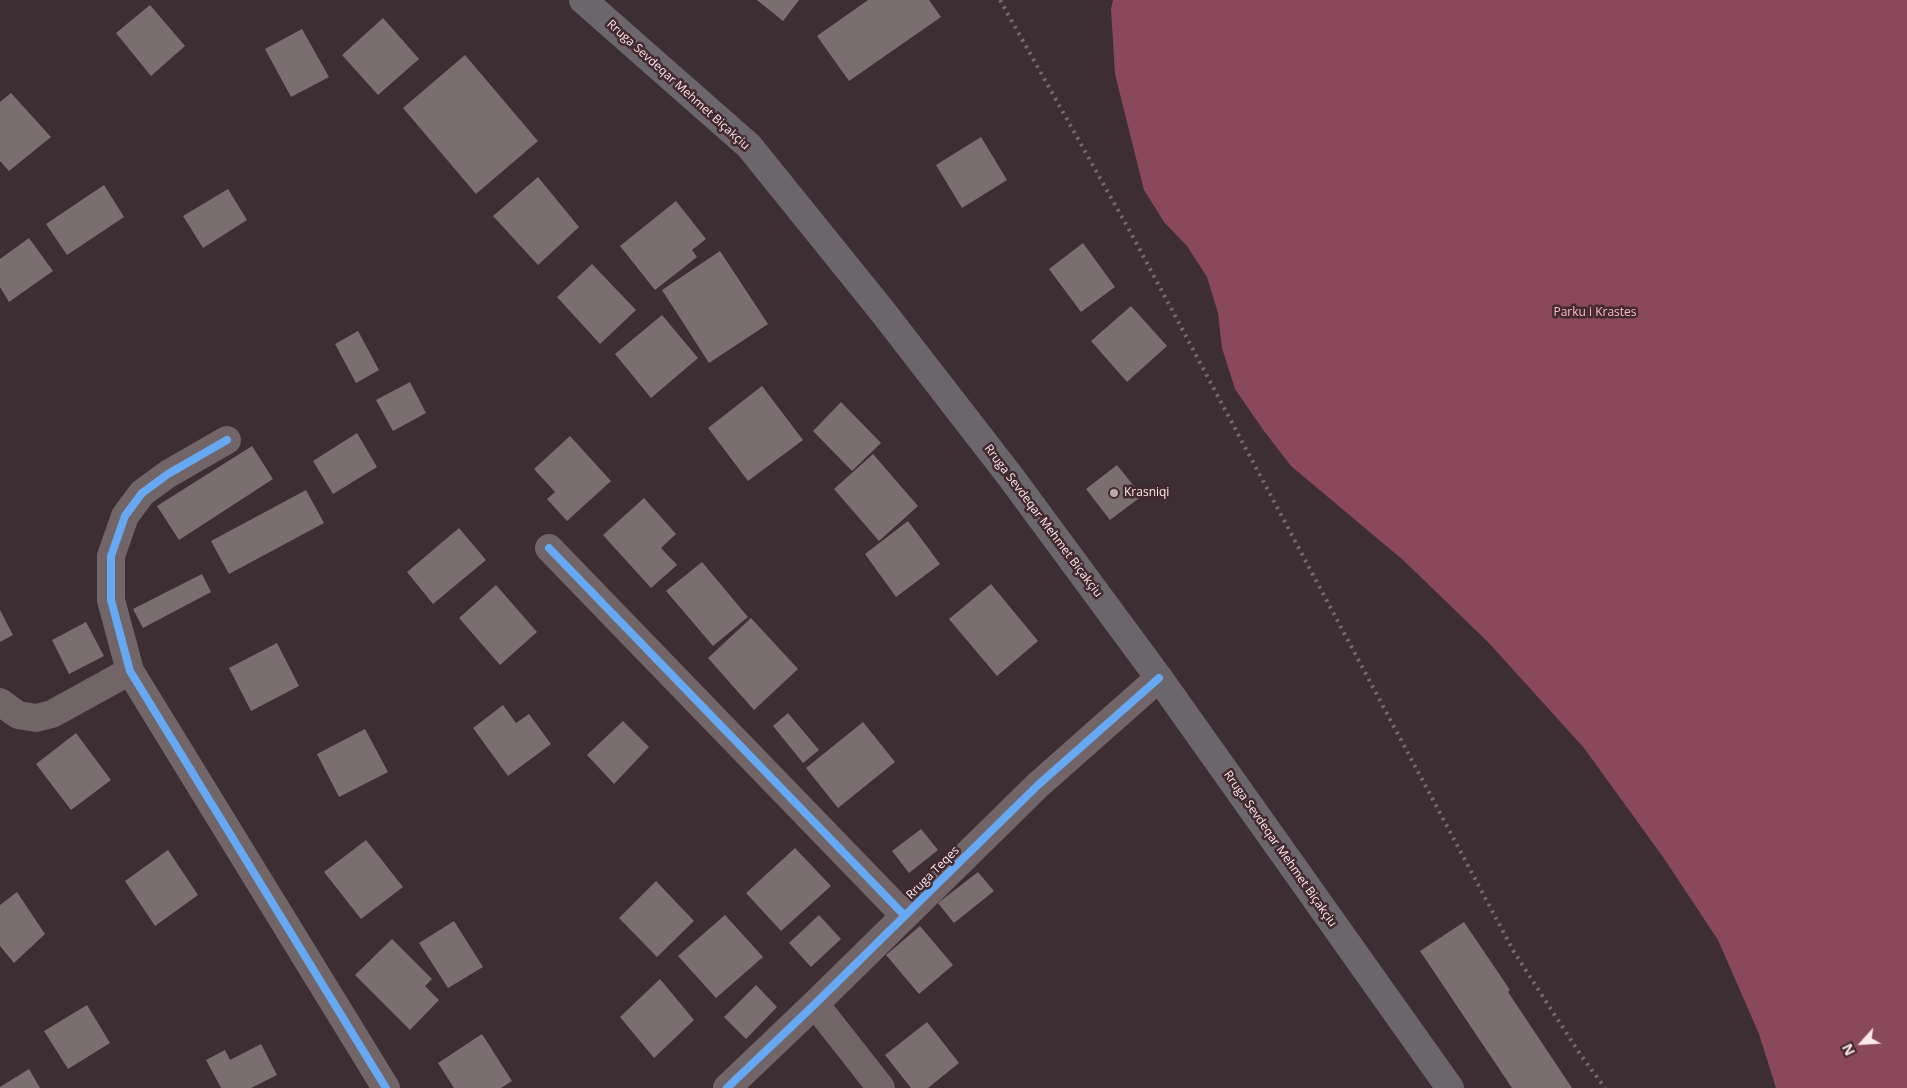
<!DOCTYPE html>
<html>
<head>
<meta charset="utf-8">
<style>
  body { margin:0 }
  #map { position:relative; width:1907px; height:1088px; overflow:hidden; background:#3c2e32; font-family:"Open Sans",sans-serif }
  canvas { display:block }
  .north { position:absolute; left:1837px; top:1018px; width:50px; height:50px; -webkit-text-stroke:4px #42282f; paint-order:stroke; rotate:244deg; font-size:14px; font-weight:700; line-height:20px; text-align:center; color:#fbe9ed }
  .north::after { content:''; display:block; margin:auto; width:18px; height:22px; background:#fbe9ed; clip-path:polygon(50% 0,100% 100%,50% 72%,0 100%) }
</style>
</head>
<body>
<div id="map">
<canvas width="1907" height="1088"></canvas>
<div class="north">N</div>
</div>
<script>
const g = document.querySelector('canvas').getContext('2d');
g.lineJoin = 'round';
function fill(path, color) {
  g.fillStyle = color;
  g.fill(path, 'evenodd');
}
function shape(rows) {
  const path = new Path2D();
  for (const r of rows) {
    path.moveTo(r[0], r[1]);
    for (let i = 2; i < r.length; i += 2) path.lineTo(r[i], r[i + 1]);
  }
  return path;
}
function stroke(path, color, width, dash) {
  g.strokeStyle = color;
  g.lineWidth = width;
  g.lineCap = dash ? 'butt' : 'round';
  g.setLineDash(dash || []);
  g.stroke(path);
}
function label(font, color, halo, rows, align = 'center') {
  g.font = font + ' "Open Sans",sans-serif';
  g.lineWidth = 5;
  g.setLineDash([]);
  g.textBaseline = 'middle';
  g.strokeStyle = halo;
  g.fillStyle = color;
  for (const [text, x, y, turn = 0] of rows) {
    g.save();
    g.translate(x, y);
    g.rotate((+turn || 0) * Math.PI / 180);
    g.textAlign = isNaN(turn) ? turn : align;
    if (halo) g.strokeText(text, 0, 0);
    g.fillText(text, 0, 0);
    g.restore();
  }
}
const forest = shape([
  [1113,0,1907,0,1907,1088,1776,1088,1759,1034,1718,940,1663,857,1584,748,1488,642,1403,560,1291,466,1264,431,1235,389,1222,348,1218,313,1207,277,1187,246,1164,222,1144,190,1115,74,1111,9]
]);
const building = shape([
  [757,0,799,0,783,21],
  [868,0,929,0,941,17,849,81,817,36],
  [150,5,185,46,151,76,116,33],
  [383,18,419,59,378,95,342,55],
  [302,29,329,77,291,97,265,49],
  [465,55,538,141,476,194,403,108],
  [11,93,51,137,9,171,0,161,0,102],
  [981,137,1007,180,962,208,936,165],
  [538,177,579,227,538,265,493,216],
  [104,185,124,217,67,255,46,224],
  [228,189,247,220,203,248,183,216],
  [676,201,706,239,692,250,697,257,655,290,620,246],
  [29,238,53,271,9,302,0,287,0,259],
  [1083,243,1115,287,1081,312,1049,269],
  [720,251,768,324,709,363,662,290],
  [592,264,636,310,600,344,557,297],
  [1131,306,1167,346,1127,382,1091,341],
  [662,315,698,358,651,398,615,354],
  [358,331,379,370,356,383,335,344],
  [410,382,426,413,393,431,376,400],
  [762,386,803,440,748,481,708,428],
  [841,402,881,443,852,471,813,431],
  [357,433,377,467,333,494,313,461],
  [570,436,611,481,567,521,547,499,555,492,534,469],
  [252,446,273,479,179,540,157,506],
  [873,454,918,506,879,541,834,489],
  [1117,465,1142,496,1110,520,1086,489],
  [306,490,324,523,229,574,211,541],
  [644,498,676,534,661,548,677,565,651,588,603,535],
  [908,521,940,564,896,597,865,554],
  [459,528,486,560,433,604,407,572],
  [702,562,748,617,713,646,666,591],
  [202,574,211,592,143,628,133,609],
  [991,584,1038,641,997,676,949,619],
  [496,585,537,632,500,665,459,618],
  [0,610,13,635,0,642],
  [751,618,798,669,754,710,708,658],
  [86,622,104,656,69,674,52,640],
  [277,643,299,686,251,711,229,668],
  [503,705,516,723,529,714,551,744,508,776,473,728],
  [788,713,819,750,803,763,773,726],
  [623,721,649,747,614,784,587,755],
  [863,722,895,762,838,808,806,768],
  [365,729,388,772,339,797,317,754],
  [76,733,111,780,71,810,36,764],
  [921,829,938,850,909,873,892,851],
  [366,840,403,887,361,919,324,872],
  [795,848,831,886,781,931,746,893],
  [168,850,198,895,155,926,125,881],
  [978,872,994,891,954,923,938,903],
  [656,881,694,921,657,957,619,918],
  [17,892,45,934,14,963,0,946,0,905],
  [725,915,763,957,716,998,678,956],
  [819,915,841,939,811,967,789,943],
  [454,921,483,967,448,988,419,943],
  [1464,922,1510,990,1508,992,1572,1088,1512,1088,1420,951],
  [920,926,953,965,919,994,886,955],
  [392,939,432,979,425,986,439,1000,410,1030,355,975],
  [660,979,694,1020,654,1058,620,1017],
  [756,985,777,1007,746,1039,724,1017],
  [87,1005,110,1043,68,1069,44,1031],
  [927,1022,959,1063,928,1088,911,1088,885,1055],
  [482,1034,512,1081,501,1088,454,1088,438,1063],
  [261,1044,277,1075,251,1088,221,1088,206,1060,225,1050,230,1060],
  [29,1069,40,1088,0,1088,0,1087]
]);
const street = shape([
  [227,440,168,474,142,493,125,516,111,556,111,600,130,671,386,1088],
  [549,548,905,916],
  [0,702,18,715,36,718,52,714,130,671],
  [815,1004,881,1088],
  [727,1088,815,1004,1038,785,1159,678]
]);
const primary = shape([
  [583,0,749,146,883,312,1010,476,1159,678,1450,1088]
]);
const rail = shape([
  [1000,0,1132,235,1514,952,1580,1054,1605,1088]
]);
const cycleway = shape([
  [227,440,168,474,142,493,125,516,111,556,111,600,130,671,386,1088],
  [549,548,905,916],
  [727,1088,815,1004,1038,785,1159,678]
]);
const markers = [
  [1114,493,5,"#b8a8ac"]
];
const streetNames = [
  ["Rruga Sevdeqar Mehmet Biçakçiu",678,85,42],
  ["Rruga Sevdeqar Mehmet Biçakçiu",1043,521,53],
  ["Rruga Sevdeqar Mehmet Biçakçiu",1280,849,55],
  ["Rruga Teqes",933,873,-45]
];
const parkNames = [
  ["Parku i Krastes",1595,313]
];
const poiNames = [
  ["Krasniqi",1124,493]
];
fill(forest, '#89485c');
fill(building, '#7b6e71');
stroke(street, '#716568', 28);
stroke(primary, '#6a666b', 28);
stroke(rail, '#746a6d', 4, [2.5, 5]);
stroke(cycleway, '#66a8f1', 8);
for (const [x, y, r, color] of markers) {
  const dot = new Path2D();
  dot.arc(x, y, r, 0, 2 * Math.PI);
  g.fillStyle = color;
  g.fill(dot);
  stroke(dot, '#42282f', 2);
}
label('12px', '#fbe9ed', '#42282f', streetNames);
label('12px', '#fdbbcc', '#42282f', parkNames);
label('12px', '#fbe9ed', '#42282f', poiNames, 'left');
</script>
</body>
</html>
